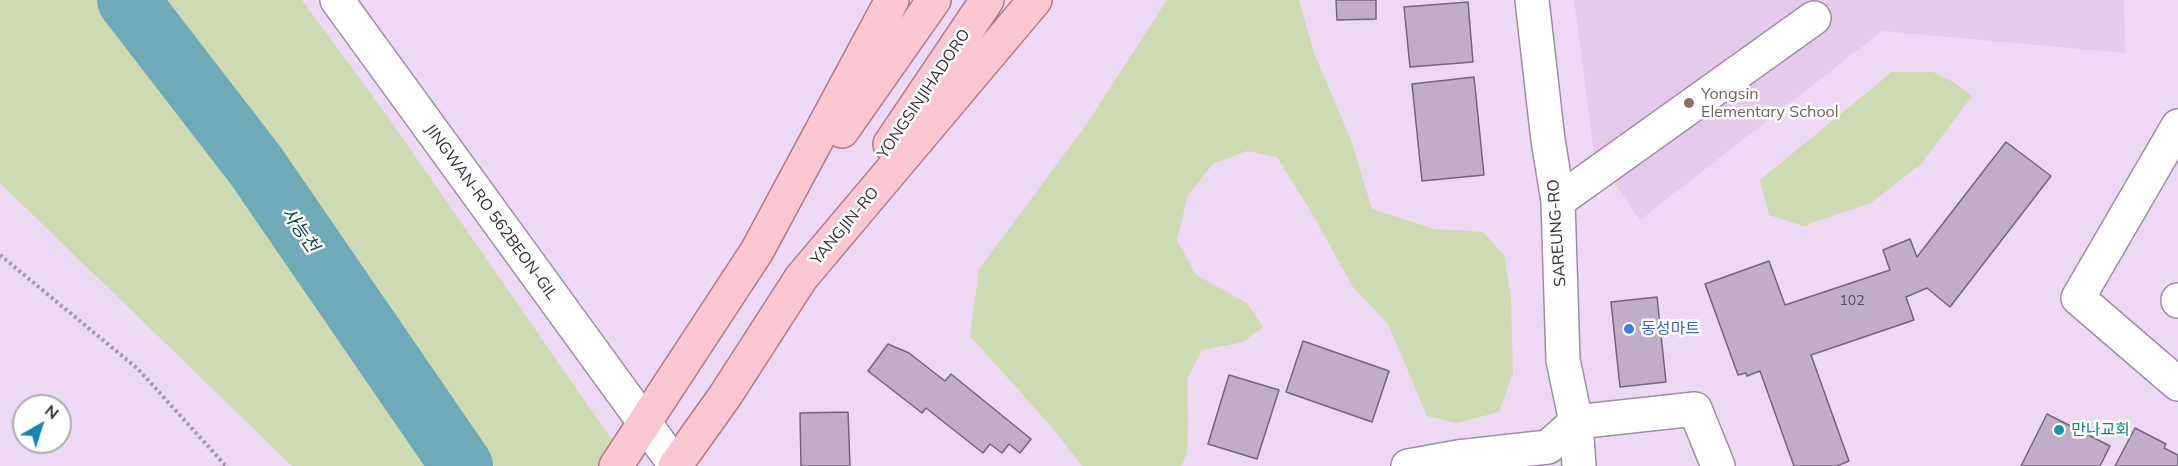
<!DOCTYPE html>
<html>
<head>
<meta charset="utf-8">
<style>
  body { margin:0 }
  #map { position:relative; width:2178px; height:466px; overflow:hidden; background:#edd9f4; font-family:Mulish,sans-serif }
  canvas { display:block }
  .north { position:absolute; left:12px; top:394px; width:60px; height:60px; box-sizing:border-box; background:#fff; border:2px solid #aeabaf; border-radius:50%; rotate:39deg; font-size:16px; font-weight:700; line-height:24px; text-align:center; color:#342c37 }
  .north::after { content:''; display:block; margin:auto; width:21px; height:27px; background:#0f88ac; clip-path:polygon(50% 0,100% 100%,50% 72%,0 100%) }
</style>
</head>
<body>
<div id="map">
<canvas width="2178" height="466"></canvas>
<div class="north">N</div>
</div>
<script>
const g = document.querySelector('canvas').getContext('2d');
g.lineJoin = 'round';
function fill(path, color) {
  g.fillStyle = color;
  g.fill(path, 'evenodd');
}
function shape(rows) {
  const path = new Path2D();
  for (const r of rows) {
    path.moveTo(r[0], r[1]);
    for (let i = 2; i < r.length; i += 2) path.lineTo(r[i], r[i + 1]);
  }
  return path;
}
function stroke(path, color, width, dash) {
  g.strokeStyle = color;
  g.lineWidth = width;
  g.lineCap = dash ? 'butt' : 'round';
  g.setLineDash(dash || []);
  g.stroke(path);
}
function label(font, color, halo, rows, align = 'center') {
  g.font = font + ' Mulish,"Noto Sans KR",sans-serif';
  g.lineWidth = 5;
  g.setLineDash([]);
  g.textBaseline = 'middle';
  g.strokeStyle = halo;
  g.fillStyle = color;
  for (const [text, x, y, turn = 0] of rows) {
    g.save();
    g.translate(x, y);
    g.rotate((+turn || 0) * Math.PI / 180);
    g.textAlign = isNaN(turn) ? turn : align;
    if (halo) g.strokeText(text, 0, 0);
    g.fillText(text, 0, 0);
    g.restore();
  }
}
const built = shape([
  [1574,0,2124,0,2125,53,1882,31,1640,220,1594,153]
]);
const green = shape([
  [0,0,302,0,388,117,630,466,292,466,0,183],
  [1167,0,1299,0,1314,53,1351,140,1372,209,1434,229,1483,232,1504,255,1511,298,1513,373,1499,412,1456,423,1427,416,1388,324,1353,287,1310,210,1277,157,1247,151,1213,164,1188,195,1177,240,1196,275,1247,303,1263,327,1243,342,1202,350,1187,379,1188,420,1187,453,1181,466,1082,466,1050,425,970,336,979,269,1086,125],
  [1892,72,1933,72,1955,83,1972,96,1922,163,1871,203,1803,226,1769,215,1760,180]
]);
const river = shape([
  [128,0,256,166,462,466]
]);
const building = shape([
  [1336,0,1376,0,1376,19,1337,20,1336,0],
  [1468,2,1473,62,1410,67,1404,7,1468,2],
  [1474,77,1484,175,1422,181,1412,84,1474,77],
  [2006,142,2051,176,1950,307,1927,288,1906,297,1914,320,1811,355,1849,461,1837,466,1794,466,1760,371,1747,376,1746,373,1738,375,1705,284,1769,261,1785,305,1890,270,1883,250,1910,239,1917,257,2006,142],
  [1657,297,1666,382,1620,387,1611,302,1657,297],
  [1303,341,1389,371,1372,422,1286,392,1303,341],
  [888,344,909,353,945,381,951,374,1031,439,1020,453,1009,444,1002,453,990,444,983,453,926,408,922,413,868,371,888,344],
  [1229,375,1279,390,1257,459,1208,444,1229,375],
  [848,412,850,466,801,466,800,413,848,412],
  [2047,414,2110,446,2100,466,2021,466,2047,414],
  [2135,428,2166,444,2164,448,2178,455,2178,466,2115,466,2135,428]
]);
const path = shape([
  [0,255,138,369,226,466]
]);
const minor = shape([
  [337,0,676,466],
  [1532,0,1548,140,1558,201,1563,360,1576,422,1579,466],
  [2178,126,2078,298,2178,384],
  [1558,201,1814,18],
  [2178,300,2178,301],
  [1408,466,1458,457,1548,447,1576,422,1695,409,1718,466]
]);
const major = shape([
  [842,131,934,0],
  [890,144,987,0],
  [616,466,757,251,892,0],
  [675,466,725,396,801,278,1035,0]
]);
const markers = [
  [1689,103,6,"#8d6e63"],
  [1629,329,6,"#3f7fe0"],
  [2059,430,6,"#0f9aa8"]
];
const numberNames = [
  ["102",1852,301]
];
const streetNames = [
  ["YONGSINJIHADORO",924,94,-56],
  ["JINGWAN-RO 562BEON-GIL",491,212,54],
  ["YANGJIN-RO",845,226,-50],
  ["SAREUNG-RO",1557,233,-94]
];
const educationNames = [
  ["Yongsin",1701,94],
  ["Elementary School",1701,112]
];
const shopNames = [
  ["동성마트",1641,329]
];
const cultureNames = [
  ["만나교회",2071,430]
];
const waterNames = [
  ["사능천",300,230,55]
];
fill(built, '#e4cbec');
fill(green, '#cedab2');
stroke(river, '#6eaab8', 62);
fill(building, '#c1adc8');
stroke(building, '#76647c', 1.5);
stroke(minor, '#9f8ca5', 36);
stroke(major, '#b17988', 36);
stroke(path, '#a999ae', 4, [3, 3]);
stroke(minor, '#fff', 33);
stroke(major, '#f9c7d2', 33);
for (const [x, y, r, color] of markers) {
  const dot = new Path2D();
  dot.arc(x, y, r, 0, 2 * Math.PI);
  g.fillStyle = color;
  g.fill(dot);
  stroke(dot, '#fff', 2);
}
label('14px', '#574c5b', null, numberNames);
label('16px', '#342c37', '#fff', streetNames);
label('16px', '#785e54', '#fff', educationNames, 'left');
label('16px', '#366cbe', '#fff', shopNames, 'left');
label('16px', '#0d838f', '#fff', cultureNames, 'left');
label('italic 18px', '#0a434d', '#fff', waterNames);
</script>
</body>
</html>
